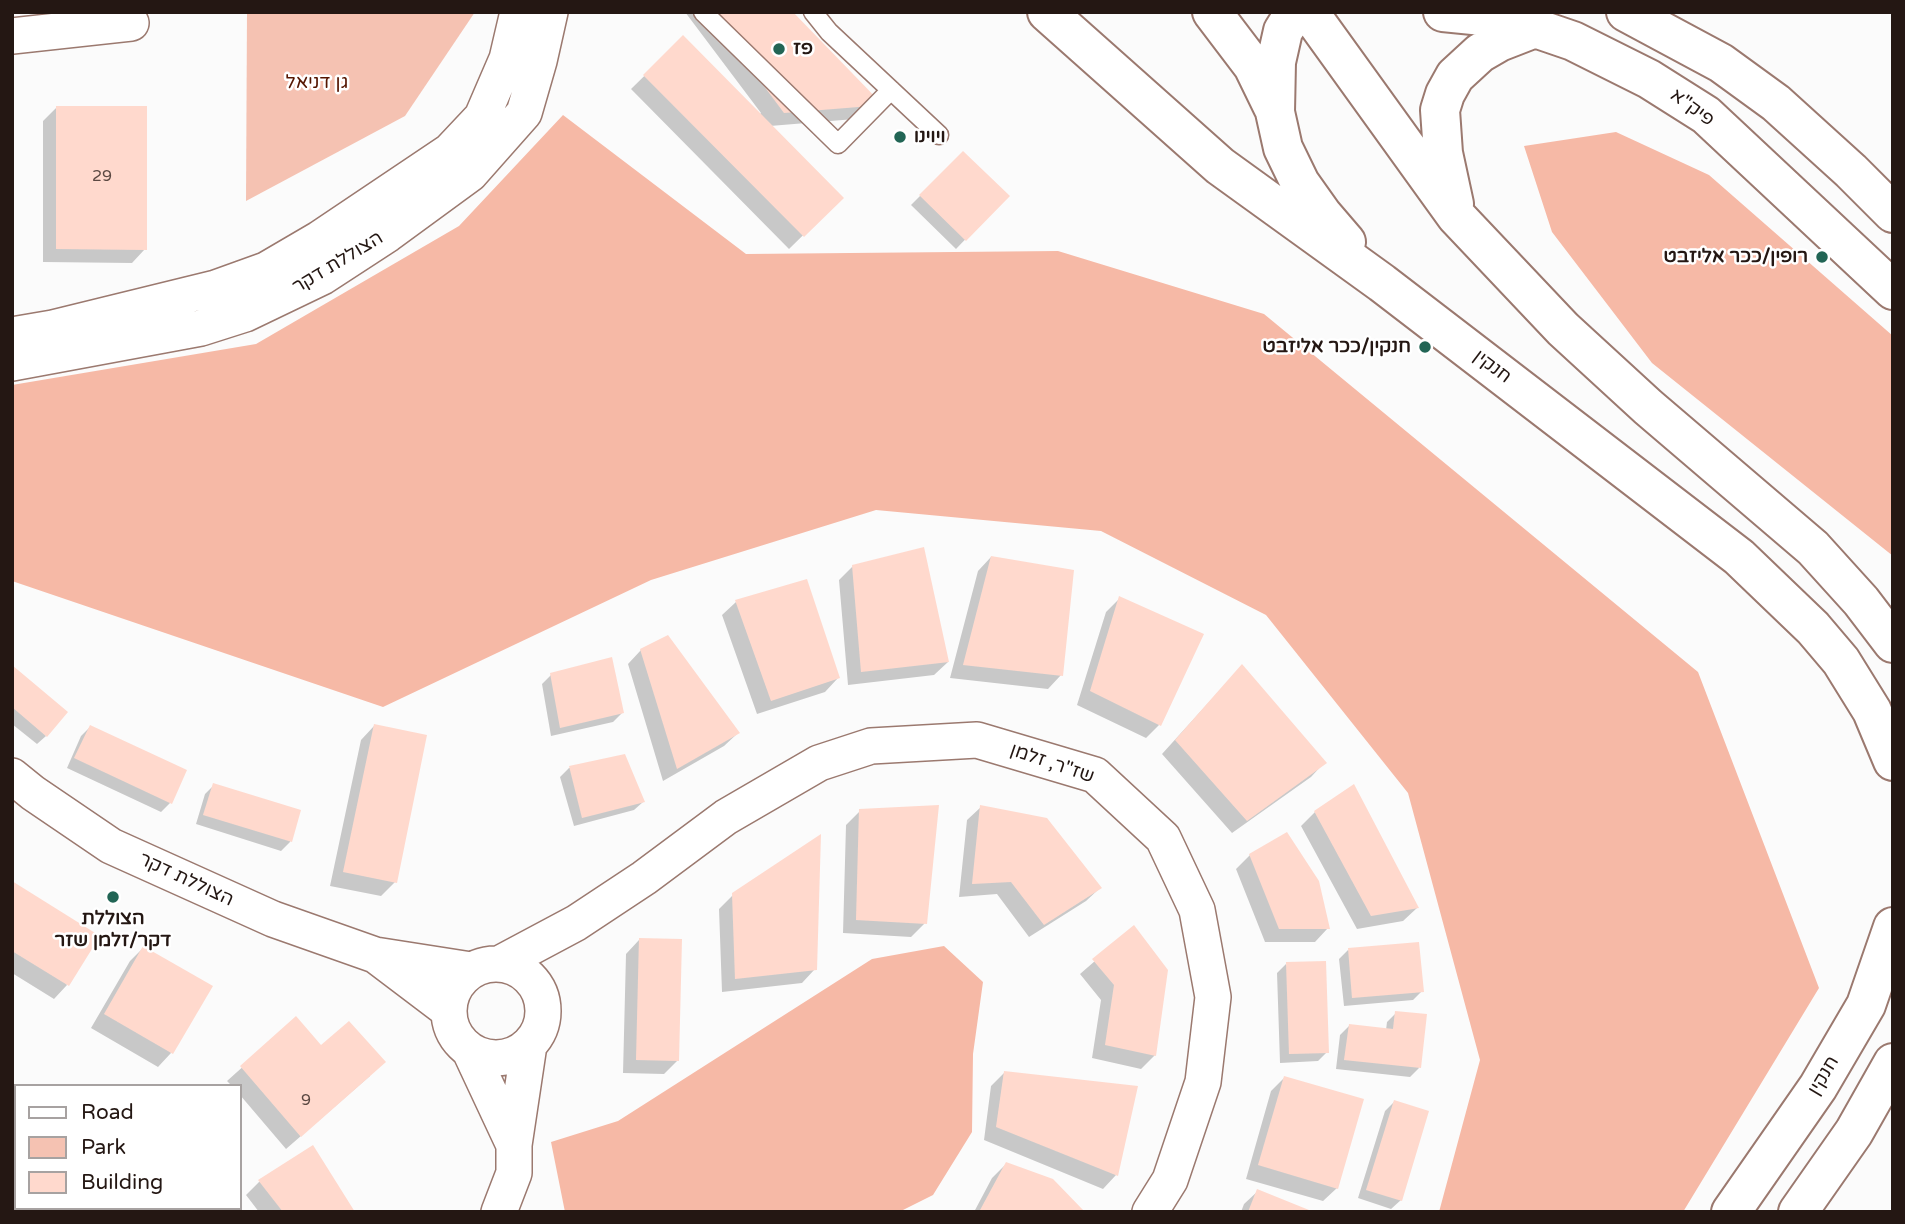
<!DOCTYPE html>
<html>
<head>
<meta charset="utf-8">
<style>
  body { margin:0 }
  #map { position:relative; width:1905px; height:1224px; overflow:hidden; background:#fbfbfb; font-family:"Varela Round",sans-serif }
  canvas { display:block }
  .frame { position:absolute; inset:0; border:14px solid #241713; pointer-events:none }
  .legend { position:absolute; left:14px; top:1084px; width:228px; height:126px; box-sizing:border-box; background:#fff; border:2px solid #a7a2a1; margin:0; padding:9px 12px; list-style:none; font-size:21px; color:#241713 }
  .legend li { display:flex; align-items:center; gap:14px; height:35px }
  .legend b { width:35px; border:2px solid #a7a2a1 }
</style>
</head>
<body>
<div id="map">
<canvas width="1905" height="1224"></canvas>
<div class="frame"></div>
<ul class="legend">
<li><b style="height:9px;background:#fff"></b>Road</li>
<li><b style="height:19px;background:#f5c2b2"></b>Park</li>
<li><b style="height:19px;background:#ffd9cd"></b>Building</li>
</ul>
</div>
<script>
const g = document.querySelector('canvas').getContext('2d');
g.lineJoin = 'round';
function fill(path, color) {
  g.fillStyle = color;
  g.fill(path, 'evenodd');
}
function shape(rows) {
  const path = new Path2D();
  for (const r of rows) {
    if (r.length === 3) {
      path.moveTo(r[0] + r[2], r[1]);
      path.arc(r[0], r[1], r[2], 0, 2 * Math.PI);
      continue;
    }
    path.moveTo(r[0], r[1]);
    for (let i = 2; i < r.length; i += 2) path.lineTo(r[i], r[i + 1]);
  }
  return path;
}
function stroke(path, color, width, dash) {
  g.strokeStyle = color;
  g.lineWidth = width;
  g.lineCap = dash ? 'butt' : 'round';
  g.setLineDash(dash || []);
  g.stroke(path);
}
function label(font, color, halo, rows, align = 'center') {
  g.font = font + ' "Varela Round",Heebo,sans-serif';
  g.lineWidth = 5;
  g.setLineDash([]);
  g.textBaseline = 'middle';
  g.strokeStyle = halo;
  g.fillStyle = color;
  for (const [text, x, y, turn = 0] of rows) {
    g.save();
    g.translate(x, y);
    g.rotate((+turn || 0) * Math.PI / 180);
    g.textAlign = isNaN(turn) ? turn : align;
    if (halo) g.strokeText(text, 0, 0);
    g.fillText(text, 0, 0);
    g.restore();
  }
}
const green = shape([
  [247,12,475,12,405,116,246,201]
]);
const forest = shape([
  [563,115,746,254,1058,251,1264,314,1698,672,1819,988,1683,1212,1439,1212,1480,1060,1408,793,1266,615,1101,531,876,510,651,580,383,707,12,581,12,385,256,344,459,226],
  [1616,132,1709,175,1893,336,1893,556,1652,363,1552,232,1524,146],
  [944,946,983,982,973,1054,972,1132,933,1195,899,1212,565,1212,551,1142,618,1121,872,959]
]);
const shadow = shape([
  [685,12,790,12,880,105,867,118,770,126,841,198,789,249,631,89,683,38,759,115,761,113],
  [57,107,145,249,132,263,43,262,43,121],
  [963,153,1007,196,956,249,911,205],
  [991,557,1061,675,1048,689,950,678,978,571],
  [853,566,948,662,934,675,848,685,839,580],
  [1120,598,1159,725,1146,738,1077,705,1106,612],
  [736,602,838,678,825,692,757,714,722,615],
  [641,650,738,733,724,746,663,781,628,664],
  [12,667,46,736,37,744,12,724],
  [551,675,622,713,613,722,551,736,542,684],
  [1229,680,1324,763,1311,777,1232,833,1162,754],
  [374,726,395,882,381,896,330,886,361,740],
  [90,727,185,771,170,803,161,812,67,768,81,736],
  [624,756,643,802,634,810,574,826,560,777,569,768],
  [214,785,299,811,290,842,281,851,196,824,205,794],
  [981,807,1100,888,1086,901,1029,937,997,894,959,897,967,820],
  [860,811,925,923,911,937,843,933,846,825],
  [1315,812,1417,908,1403,921,1357,929,1301,826],
  [1250,855,1328,928,1315,942,1265,942,1236,869],
  [12,883,67,985,54,999,12,973],
  [733,895,815,969,802,983,722,992,719,909],
  [1134,927,1155,1055,1141,1069,1092,1058,1101,1000,1080,974],
  [639,940,678,1060,664,1074,623,1073,626,954],
  [143,948,171,1053,158,1067,91,1028,130,961],
  [1348,950,1422,991,1413,1000,1344,1006,1339,959],
  [1286,964,1327,1052,1318,1061,1280,1063,1277,973],
  [1396,1013,1419,1068,1410,1077,1336,1069,1340,1035,1349,1026,1386,1030,1387,1022],
  [296,1019,321,1047,370,1076,286,1149,240,1095,240,1086,232,1086,227,1081],
  [1005,1072,1116,1175,1103,1189,984,1140,991,1086],
  [1284,1078,1337,1188,1323,1201,1246,1179,1271,1091],
  [1394,1102,1401,1200,1391,1209,1358,1198,1385,1111],
  [313,1148,353,1212,259,1212,246,1195,259,1182],
  [1006,1164,1083,1212,974,1212,992,1178],
  [1258,1191,1310,1212,1241,1212,1244,1204]
]);
const building = shape([
  [709,12,793,12,883,105,784,113],
  [683,35,844,198,804,237,643,75],
  [56,106,147,106,147,250,56,249],
  [963,151,1010,196,966,241,919,195],
  [924,547,949,662,861,672,852,565],
  [991,556,1074,570,1063,676,963,665],
  [807,579,840,678,771,701,735,600],
  [1119,596,1204,634,1161,726,1090,691],
  [668,635,740,733,677,769,640,649],
  [612,657,624,713,560,728,550,673],
  [1242,664,1327,763,1247,821,1175,740],
  [12,665,68,712,47,737,12,707],
  [374,724,427,735,397,883,343,872],
  [90,725,187,770,172,804,74,758],
  [625,754,645,802,582,818,569,766],
  [213,783,301,810,292,842,203,815],
  [1354,784,1419,908,1371,916,1314,811],
  [939,805,927,924,856,920,859,809],
  [980,805,1047,818,1102,888,1044,925,1011,882,972,884],
  [1287,832,1319,881,1330,929,1279,929,1249,854],
  [821,834,817,970,735,979,732,893],
  [12,881,100,936,69,986,12,951],
  [1134,925,1168,970,1156,1056,1105,1045,1114,985,1092,959],
  [639,938,682,939,679,1061,636,1060],
  [1419,942,1424,992,1352,998,1348,948],
  [143,946,213,986,173,1054,104,1014],
  [1326,961,1329,1053,1289,1054,1286,962],
  [1395,1011,1427,1014,1421,1068,1344,1060,1349,1024,1393,1029],
  [296,1016,321,1045,349,1021,386,1062,301,1137,240,1066],
  [1004,1071,1138,1086,1118,1176,996,1127],
  [1284,1076,1364,1099,1338,1189,1258,1165],
  [12,1097,16,1103,16,1127,12,1130],
  [1394,1100,1429,1111,1402,1201,1366,1190],
  [313,1145,355,1212,283,1212,258,1180],
  [1006,1162,1053,1179,1085,1212,979,1212],
  [1257,1189,1314,1212,1248,1212],
  [124,1208,226,1208,229,1212,120,1212]
]);
const lane = shape([
  [703,12,838,144,891,90],
  [813,12,829,32,939,135]
]);
const street = shape([
  [12,36,131,23],
  [12,335,53,328,216,288,266,270,319,239,450,151,482,117,507,59,518,12],
  [12,363,201,328,245,314,322,277,388,234,470,174,524,113,539,61,550,12],
  [12,776,33,793,111,846,273,919,375,955,471,970],
  [378,957,448,1010],
  [501,963,576,923,644,878,726,817,819,763,871,746,977,740,1095,775,1163,838,1197,910,1213,997,1203,1082,1170,1180,1150,1212],
  [496,1011,47],
  [470,1051,514,1145],
  [499,1212,514,1173,514,1145,529,1045]
]);
const secondary = shape([
  [1047,12,1220,166,1382,283,1739,557,1813,628,1841,661,1872,711,1893,761],
  [1212,12,1253,66,1273,107],
  [1295,12,1283,31,1276,62,1275,112,1283,148,1300,183,1322,214,1346,242],
  [1309,12,1456,216,1563,329,1648,407,1813,548,1861,601,1893,643],
  [1443,12,1493,17,1535,28,1573,41,1649,79,1706,115,1893,290],
  [1626,12,1721,63,1776,103,1851,171,1893,213],
  [1454,204,1443,153,1440,110,1445,94,1455,76,1480,53,1499,42,1535,28],
  [1731,1212,1818,1087,1866,1005,1893,927],
  [1798,1212,1854,1132,1893,1063]
]);
const markers = [
  [779,49,7,"#226555"],
  [900,137,7,"#226555"],
  [1822,257,7,"#226555"],
  [1425,347,7,"#226555"],
  [113,897,7,"#226555"]
];
const numberNames = [
  ["29",102,177],
  ["9",306,1101]
];
const poiNames = [
  ["פז",793,49],
  ["ויוינו",914,137],
  ["רופין/ככר אליזבט",1808,257,"right"],
  ["חנקין/ככר אליזבט",1411,347,"right"],
  ["הצוללת",113,919,"center"],
  ["דקר/זלמן שזר",113,941,"center"]
];
const parkNames = [
  ["גן דניאל",317,83]
];
const streetNames = [
  ["פיק\"א",1692,108,36],
  ["הצוללת דקר",338,263,-31],
  ["חנקין",1492,367,37],
  ["שז\"ר, זלמן",1052,764,19],
  ["הצוללת דקר",186,880,25],
  ["חנקין",1824,1076,-59]
];
fill(green, '#f5c2b2');
fill(forest, '#f6b9a6');
fill(shadow, '#0003');
fill(building, '#ffd9cd');
stroke(lane, '#9b796f', 21);
stroke(street, '#9b796f', 38);
stroke(secondary, '#9b796f', 42);
stroke(lane, '#fff', 18);
stroke(street, '#fff', 35);
stroke(secondary, '#fff', 38);
for (const [x, y, r, color] of markers) {
  const dot = new Path2D();
  dot.arc(x, y, r, 0, 2 * Math.PI);
  g.fillStyle = color;
  g.fill(dot);
  stroke(dot, '#fff', 2.5);
}
label('16px', '#5b4842', null, numberNames);
label('bold 19px', '#241713', '#fff', poiNames, 'left');
label('19px', '#551500', '#fff', parkNames);
label('19px', '#241713', '#fff', streetNames);
</script>
</body>
</html>
